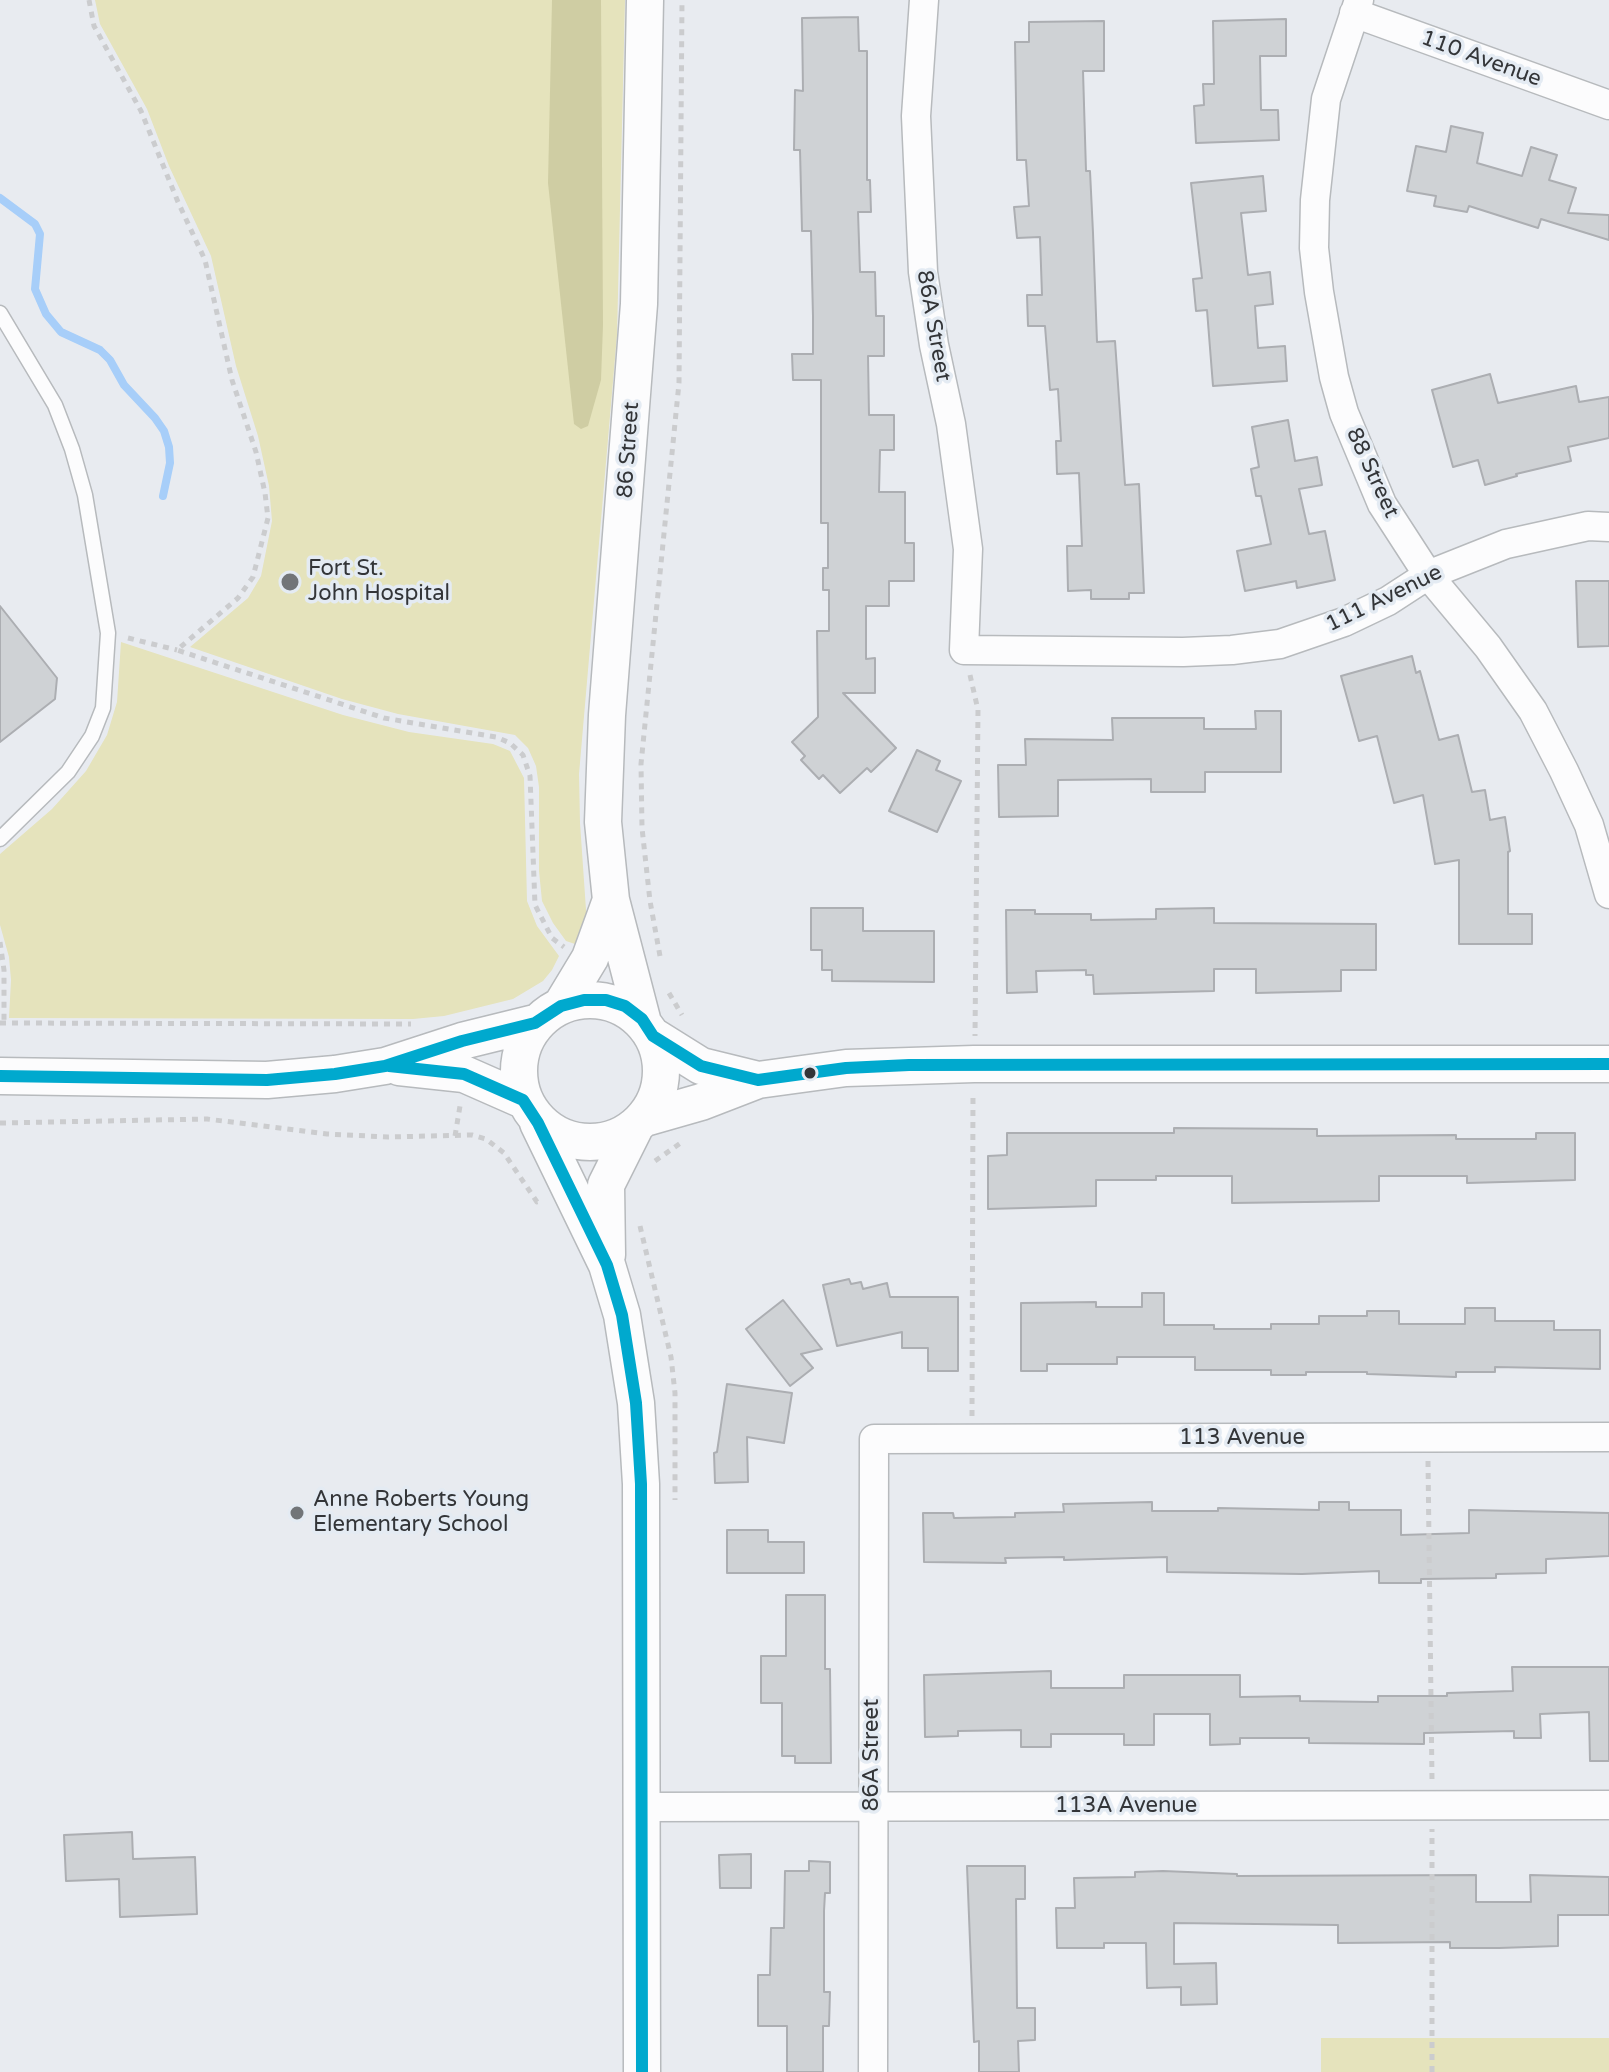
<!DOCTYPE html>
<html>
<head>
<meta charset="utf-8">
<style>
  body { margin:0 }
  canvas { display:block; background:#e8ebf0 }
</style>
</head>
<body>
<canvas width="1609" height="2072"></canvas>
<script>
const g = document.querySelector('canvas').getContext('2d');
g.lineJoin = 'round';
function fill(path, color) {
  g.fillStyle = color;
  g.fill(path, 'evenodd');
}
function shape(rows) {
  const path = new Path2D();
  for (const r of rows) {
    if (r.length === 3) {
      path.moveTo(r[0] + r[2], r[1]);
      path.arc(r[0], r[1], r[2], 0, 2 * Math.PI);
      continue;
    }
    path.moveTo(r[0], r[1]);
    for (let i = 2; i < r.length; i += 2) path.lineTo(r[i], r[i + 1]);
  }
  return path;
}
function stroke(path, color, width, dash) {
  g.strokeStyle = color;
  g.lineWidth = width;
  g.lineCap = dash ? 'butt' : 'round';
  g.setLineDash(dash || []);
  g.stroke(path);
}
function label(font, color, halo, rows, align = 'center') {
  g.font = font + ' "Varela Round",sans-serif';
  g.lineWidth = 7;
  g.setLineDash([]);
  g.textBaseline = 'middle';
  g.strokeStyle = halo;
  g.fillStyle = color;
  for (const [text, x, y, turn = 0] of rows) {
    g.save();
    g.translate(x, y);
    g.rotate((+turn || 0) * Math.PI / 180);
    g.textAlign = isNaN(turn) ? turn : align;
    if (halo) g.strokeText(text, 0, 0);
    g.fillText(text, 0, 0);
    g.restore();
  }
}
const green = shape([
  [95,0,625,0,617,335,579,774,580,823,587,924,581,946,566,941,553,923,542,901,539,871,539,787,536,766,528,748,515,735,398,714,342,699,190,647,248,598,261,576,272,521,269,486,258,436,236,366,211,256,169,166,147,109,100,24],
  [121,642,343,715,409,732,493,744,510,751,524,778,527,901,537,926,559,956,552,970,543,981,513,999,444,1016,413,1019,9,1018,11,980,9,957,0,925,0,854,52,809,86,771,107,735,117,702],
  [1321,2038,1609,2038,1609,2072,1321,2072]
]);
const forest = shape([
  [552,0,601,0,603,325,601,380,588,426,581,429,574,424,548,183]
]);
const stream = shape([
  [0,198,35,224,40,234,35,289,46,314,61,332,100,350,110,360,124,385,155,418,164,431,169,447,170,463,163,496]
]);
const building = shape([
  [858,17,859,51,867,51,867,180,870,180,871,212,858,212,860,272,875,272,876,316,884,316,884,356,868,356,869,415,894,415,894,450,880,450,879,492,905,492,905,543,914,543,914,581,889,581,889,606,866,606,866,659,875,658,875,693,843,693,896,748,871,772,867,768,840,793,823,775,819,779,801,760,805,756,792,742,818,717,817,631,829,631,829,590,823,590,823,568,828,568,828,523,821,523,821,380,793,380,792,354,813,354,813,317,811,231,802,231,800,150,794,150,795,90,803,91,802,18,858,17],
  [1286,19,1286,56,1260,56,1261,110,1278,110,1279,140,1196,143,1194,106,1204,105,1203,84,1214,84,1213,21,1286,19],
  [1104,21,1104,71,1083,71,1086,171,1090,171,1093,233,1097,342,1115,341,1125,485,1139,484,1144,593,1129,593,1129,599,1091,599,1091,590,1068,591,1067,546,1082,546,1079,473,1057,474,1056,441,1061,441,1058,389,1050,390,1045,326,1028,326,1027,295,1042,295,1040,237,1017,238,1014,207,1029,206,1026,160,1017,160,1015,42,1029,42,1029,22,1104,21],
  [1451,126,1483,133,1477,163,1522,176,1531,147,1557,155,1549,180,1576,188,1568,213,1609,215,1609,240,1541,219,1538,228,1469,206,1467,212,1434,206,1436,196,1407,191,1416,146,1446,152,1451,126],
  [1263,176,1266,211,1241,213,1248,275,1270,272,1273,304,1255,306,1258,348,1285,346,1287,381,1213,386,1207,310,1196,311,1193,279,1202,278,1191,183,1263,176],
  [1490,374,1498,403,1576,386,1579,402,1609,397,1609,438,1568,447,1571,461,1516,474,1517,476,1485,485,1478,460,1453,467,1432,390,1490,374],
  [1288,420,1295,461,1317,457,1322,485,1299,489,1309,534,1325,531,1335,580,1297,588,1296,581,1245,591,1237,551,1271,544,1261,496,1256,496,1251,469,1259,467,1252,427,1288,420],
  [1576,581,1609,581,1609,646,1578,647,1576,581],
  [0,606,57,678,55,699,0,742,0,606],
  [1412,656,1416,673,1420,671,1439,740,1458,735,1472,792,1485,790,1490,820,1505,817,1510,851,1508,852,1508,914,1532,914,1532,944,1459,944,1459,860,1435,864,1423,795,1394,803,1377,736,1359,741,1341,676,1412,656],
  [1255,711,1281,711,1281,772,1205,772,1205,792,1151,792,1151,779,1058,780,1058,816,999,817,998,765,1026,765,1025,739,1113,740,1112,718,1204,718,1204,729,1256,729,1255,711],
  [917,750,940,761,936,770,961,781,937,832,889,811,917,750],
  [811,908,863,908,863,931,934,931,934,982,832,981,832,970,822,970,822,950,811,950,811,908],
  [1214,908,1214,923,1376,924,1376,970,1341,970,1341,991,1256,993,1256,969,1214,969,1214,991,1094,994,1093,975,1086,975,1086,970,1036,971,1037,992,1007,993,1006,910,1035,910,1035,914,1091,914,1091,920,1156,919,1156,909,1214,908],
  [1174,1128,1317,1129,1317,1136,1456,1135,1456,1139,1536,1139,1536,1133,1575,1133,1575,1180,1467,1183,1467,1176,1379,1176,1379,1201,1232,1203,1232,1176,1156,1176,1156,1180,1096,1180,1096,1206,988,1209,988,1156,1007,1155,1007,1133,1174,1133,1174,1128],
  [849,1279,851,1284,861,1282,863,1289,887,1283,890,1297,958,1297,958,1371,928,1371,928,1348,902,1348,902,1332,837,1346,823,1285,849,1279],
  [1142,1293,1164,1293,1164,1325,1214,1325,1214,1329,1271,1329,1271,1324,1319,1324,1319,1316,1367,1316,1367,1311,1399,1311,1399,1324,1465,1324,1465,1308,1495,1308,1495,1321,1554,1321,1554,1330,1600,1330,1600,1369,1495,1367,1495,1372,1456,1372,1456,1377,1367,1374,1367,1372,1306,1372,1306,1375,1271,1375,1271,1370,1195,1370,1195,1357,1117,1357,1117,1364,1047,1364,1047,1371,1021,1371,1021,1303,1096,1302,1096,1307,1142,1307,1142,1293],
  [783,1300,822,1349,801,1354,813,1368,790,1386,746,1329,783,1300],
  [727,1384,792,1393,784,1443,747,1437,748,1482,715,1483,714,1453,717,1452,727,1384],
  [1152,1502,1152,1511,1218,1511,1218,1508,1319,1510,1319,1502,1349,1502,1349,1510,1401,1510,1401,1535,1469,1533,1469,1510,1609,1513,1609,1556,1546,1559,1546,1573,1496,1574,1496,1578,1421,1579,1421,1583,1379,1583,1379,1571,1302,1574,1167,1572,1167,1557,1064,1560,1064,1557,1005,1558,1006,1563,924,1562,923,1513,953,1513,954,1518,1015,1517,1015,1513,1064,1512,1063,1504,1152,1502],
  [727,1530,768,1530,768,1542,804,1542,804,1573,727,1573,727,1530],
  [786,1595,825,1595,825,1669,830,1669,831,1763,795,1763,795,1756,782,1756,782,1703,761,1703,761,1656,786,1656,786,1595],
  [1512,1667,1609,1667,1609,1761,1590,1761,1589,1712,1540,1714,1541,1738,1514,1738,1514,1731,1424,1733,1424,1744,1309,1743,1309,1738,1240,1738,1240,1744,1210,1745,1210,1714,1154,1714,1154,1745,1124,1745,1124,1734,1051,1734,1051,1747,1021,1747,1021,1730,958,1731,958,1736,925,1737,924,1675,1051,1671,1051,1688,1124,1688,1124,1675,1240,1675,1240,1697,1300,1696,1300,1701,1378,1702,1378,1696,1447,1696,1447,1693,1513,1691,1512,1667],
  [132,1832,133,1859,195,1857,197,1914,120,1917,119,1879,66,1881,64,1835,132,1832],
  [751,1854,751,1888,720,1888,719,1855,751,1854],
  [809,1861,830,1862,830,1893,825,1893,824,1911,824,1992,830,1992,829,2026,823,2026,823,2072,787,2072,787,2026,758,2026,758,1975,770,1975,771,1928,784,1928,785,1871,809,1871,809,1861],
  [967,1866,1025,1866,1025,1899,1016,1899,1017,2008,1035,2008,1035,2040,1018,2041,1019,2072,979,2072,979,2041,974,2042,967,1866],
  [1163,1871,1237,1874,1237,1876,1476,1875,1476,1902,1531,1902,1530,1875,1609,1877,1609,1915,1558,1915,1558,1946,1499,1948,1450,1948,1450,1942,1338,1943,1338,1925,1174,1923,1174,1964,1216,1963,1217,2004,1181,2005,1181,1987,1147,1988,1146,1943,1104,1943,1104,1948,1057,1948,1056,1908,1075,1908,1074,1878,1135,1877,1135,1872,1163,1871]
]);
const path = shape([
  [89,0,94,26,141,111,178,202,205,260,232,380,256,452,265,493,268,518,253,577,238,598,177,650,384,718,496,737,510,743,523,755,530,776,535,905,552,938,564,947],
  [128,638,177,650],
  [970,675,978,710,975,1036],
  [0,942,4,970,4,1023],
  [660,956,650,901,642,828,641,764,679,383,682,0],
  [669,993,682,1015],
  [0,1023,411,1024],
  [0,1123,207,1119,327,1134,388,1137,472,1135,486,1139,504,1153,537,1202,543,1200],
  [455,1136,460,1106],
  [655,1161,682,1142],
  [640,1226,671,1357,675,1393,675,1500],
  [972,1416,973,1094],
  [1428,1461,1432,1779],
  [1432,2072,1432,1829]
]);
const service = shape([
  [0,313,55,405,72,449,85,495,108,633,103,708,92,736,68,772,0,839]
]);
const minor = shape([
  [924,0,916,116,923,272,934,345,951,424,968,549,964,650,1183,652,1232,650,1280,644,1344,622,1388,601,1428,575,1506,544,1588,526,1609,527],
  [1359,0,1326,99,1315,200,1314,248,1319,292,1334,377,1344,413,1382,504,1428,575,1488,647,1533,711,1564,771,1589,825,1609,894],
  [1354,13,1609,105],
  [643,1807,1609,1805],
  [873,2072,874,1439,1609,1437]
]);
const tertiary = shape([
  [590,1071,71],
  [561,1006,590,958,611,900],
  [642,1019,611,900,603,822,607,715,639,304,645,0],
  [653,1036,701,1066,758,1080],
  [399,1067,464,1074,523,1100],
  [0,1076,267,1080,335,1074,385,1066,462,1041,535,1023],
  [645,1118,701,1102,758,1080,846,1068,974,1064,1609,1064],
  [538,1123,607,1265,622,1315,636,1403,641,1484,642,2072],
  [607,1255,606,1185,634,1129]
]);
const bus1 = shape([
  [389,1066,464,1074,523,1100,538,1123,607,1265,622,1315,636,1403,641,1484,642,2072],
  [0,1076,267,1080,335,1074,385,1066,462,1041,535,1023,561,1006,584,1000,606,1000,625,1006,642,1019,653,1036,701,1066,758,1080,846,1068,909,1065,1609,1064]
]);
const markers = [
  [290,582,10,"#727578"],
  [810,1073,7,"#333538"],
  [297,1513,8,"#727578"]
];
const streetNames = [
  ["110 Avenue",1481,59,20],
  ["86A Street",933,326,80],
  ["86 Street",629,450,-86],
  ["88 Street",1372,473,65],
  ["111 Avenue",1384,599,-26],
  ["113 Avenue",1242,1438],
  ["86A Street",872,1755,-90],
  ["113A Avenue",1126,1806]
];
const poiNames = [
  ["Fort St.",308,569],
  ["John Hospital",308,594],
  ["Anne Roberts Young",313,1500],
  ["Elementary School",313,1525]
];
fill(green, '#e5e3bc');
fill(forest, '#cfcda3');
stroke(stream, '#a7cef9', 8);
fill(building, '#cfd2d5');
stroke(building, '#acaeb2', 2);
stroke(service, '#b7babd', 17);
stroke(minor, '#b7babd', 31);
stroke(tertiary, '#b7babd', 39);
stroke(path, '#cbccce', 5, [6, 6]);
stroke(service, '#fcfcfd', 14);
stroke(minor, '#fcfcfd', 28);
stroke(tertiary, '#fcfcfd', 36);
stroke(bus1, '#00a9ce', 12);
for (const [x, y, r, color] of markers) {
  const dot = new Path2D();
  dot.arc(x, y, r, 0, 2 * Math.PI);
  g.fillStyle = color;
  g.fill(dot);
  stroke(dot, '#e4ebf3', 3);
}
label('22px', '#333538', '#e4ebf3', streetNames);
label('22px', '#333538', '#e4ebf3', poiNames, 'left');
</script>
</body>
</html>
